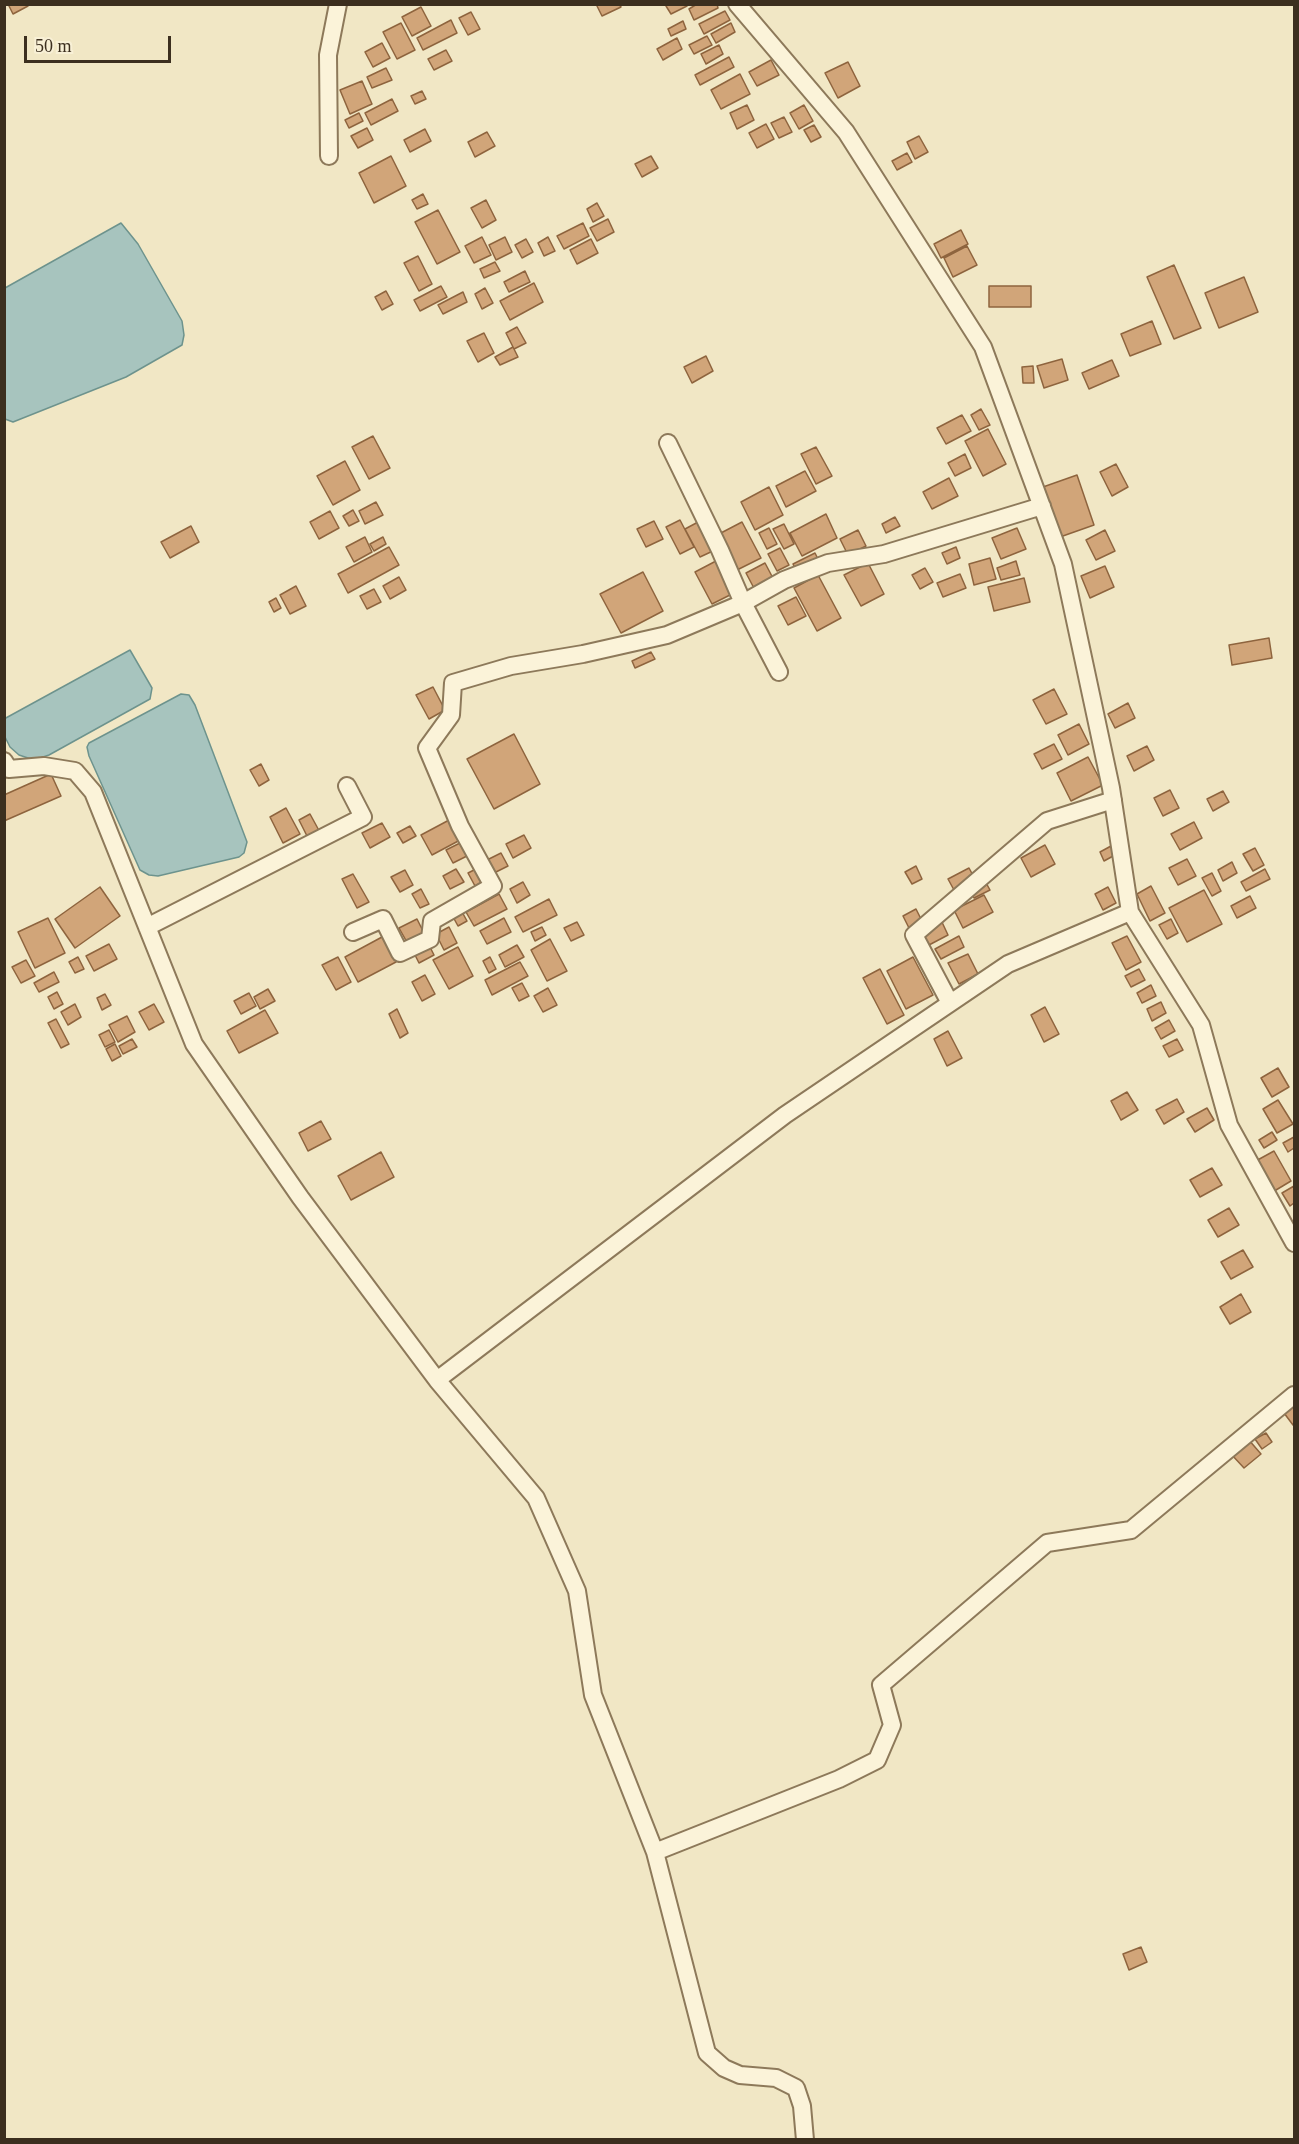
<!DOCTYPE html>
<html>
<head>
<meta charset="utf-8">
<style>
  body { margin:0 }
  #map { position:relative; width:1299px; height:2144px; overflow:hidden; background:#f1e7c5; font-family:"Times New Roman",serif }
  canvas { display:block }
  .frame { position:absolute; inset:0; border:6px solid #3c2f1f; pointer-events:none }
  .scale { position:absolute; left:24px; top:36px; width:147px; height:27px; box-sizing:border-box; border:3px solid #3c2f1f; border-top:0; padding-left:8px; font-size:18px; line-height:21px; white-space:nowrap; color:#3c2f1f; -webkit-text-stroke:4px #f8f0d6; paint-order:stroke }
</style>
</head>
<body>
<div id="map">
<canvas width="1299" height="2144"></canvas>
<div class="frame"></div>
<div class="scale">50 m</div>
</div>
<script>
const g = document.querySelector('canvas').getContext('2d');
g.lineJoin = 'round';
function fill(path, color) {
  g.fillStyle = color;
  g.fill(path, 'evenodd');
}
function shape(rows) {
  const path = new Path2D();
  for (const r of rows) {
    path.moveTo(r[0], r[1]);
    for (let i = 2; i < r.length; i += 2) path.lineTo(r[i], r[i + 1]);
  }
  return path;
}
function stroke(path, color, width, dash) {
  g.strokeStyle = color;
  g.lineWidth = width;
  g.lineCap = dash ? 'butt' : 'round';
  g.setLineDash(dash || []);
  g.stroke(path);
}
const water = shape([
  [121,223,138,244,182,321,184,335,182,345,126,377,13,422,5,419,5,288,121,223],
  [130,650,152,688,150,699,49,755,34,760,19,755,10,747,5,737,4,719,130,650],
  [181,694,189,695,195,705,247,842,244,853,239,857,158,876,149,875,140,870,89,756,87,747,89,743,181,694]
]);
const building = shape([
  [8,4,27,4,28,6,13,14,8,4],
  [596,4,619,4,621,7,602,16,596,4],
  [668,4,687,4,687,6,671,14,666,6,668,4],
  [697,4,717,4,718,8,694,20,689,9,697,4],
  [421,7,431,26,412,36,402,17,421,7],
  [725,11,730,20,704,34,699,24,725,11],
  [471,12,480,29,468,35,459,18,471,12],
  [451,20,457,33,423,50,417,38,451,20],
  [683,21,686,29,671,36,668,29,683,21],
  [401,23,415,50,397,59,383,32,401,23],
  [731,23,735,32,716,43,711,34,731,23],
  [707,36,712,45,694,54,689,45,707,36],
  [677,38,682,49,663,60,657,49,677,38],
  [382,43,390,58,373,67,365,52,382,43],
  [719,45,723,54,706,64,701,54,719,45],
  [446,50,452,61,434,70,428,59,446,50],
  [729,57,734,67,700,85,695,75,729,57],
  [771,60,779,75,757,86,749,72,771,60],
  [848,62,860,86,838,98,825,73,848,62],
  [386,68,392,80,372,88,367,77,386,68],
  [740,74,750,94,721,109,711,90,740,74],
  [362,81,372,104,350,114,340,90,362,81],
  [422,91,426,99,415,104,411,96,422,91],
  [392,99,398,111,371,125,365,113,392,99],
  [747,105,754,120,737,129,730,113,747,105],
  [804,105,813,121,799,129,790,113,804,105],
  [359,113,363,121,349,128,345,120,359,113],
  [784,117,792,132,779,138,771,123,784,117],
  [766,124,774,139,757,148,749,133,766,124],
  [814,125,821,137,811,142,804,130,814,125],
  [367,128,373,140,358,148,351,136,367,128],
  [425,129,431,141,410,152,404,140,425,129],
  [487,132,495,146,475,157,468,142,487,132],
  [919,136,928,152,915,159,907,142,919,136],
  [907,153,912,162,897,170,892,161,907,153],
  [391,156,406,186,374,203,359,173,391,156],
  [651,156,658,168,642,177,635,164,651,156],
  [423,194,428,204,417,209,412,200,423,194],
  [486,200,496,220,482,228,471,208,486,200],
  [597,203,604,216,593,222,587,209,597,203],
  [438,210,460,252,437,264,415,222,438,210],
  [608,219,614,232,597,241,590,228,608,219],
  [583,223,589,236,564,249,557,236,583,223],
  [961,230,968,244,941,258,934,244,961,230],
  [482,237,491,255,474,263,465,246,482,237],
  [505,237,512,252,496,260,489,245,505,237],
  [548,237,555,251,544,256,538,243,548,237],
  [526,239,533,252,522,258,515,245,526,239],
  [591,239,598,253,577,264,570,250,591,239],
  [967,246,977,265,953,277,944,258,967,246],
  [418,256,432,284,419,291,404,263,418,256],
  [495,262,500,271,484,278,480,269,495,262],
  [1174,265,1201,328,1174,339,1147,277,1174,265],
  [525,271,530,282,509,292,504,282,525,271],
  [1244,277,1258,312,1219,328,1205,293,1244,277],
  [534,283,543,302,510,320,500,301,534,283],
  [441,286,447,297,420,311,414,300,441,286],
  [989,286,1031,286,1031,307,989,307,989,286],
  [485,288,493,303,482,309,475,294,485,288],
  [386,291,393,304,382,310,375,297,386,291],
  [463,292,467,302,443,314,438,305,463,292],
  [1152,321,1161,344,1130,356,1121,334,1152,321],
  [517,327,526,343,514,349,506,333,517,327],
  [484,333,494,353,478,362,467,341,484,333],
  [513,347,518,357,500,365,495,357,513,347],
  [706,356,713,371,692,383,684,367,706,356],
  [1062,359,1068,380,1044,388,1037,366,1062,359],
  [1112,360,1119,376,1089,389,1082,373,1112,360],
  [1033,366,1034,383,1023,383,1022,367,1033,366],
  [981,409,990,425,979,430,971,415,981,409],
  [962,415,971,431,946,444,937,428,962,415],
  [988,429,1006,464,983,476,965,441,988,429],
  [373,436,390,468,369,479,352,447,373,436],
  [816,447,832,476,816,484,801,454,816,447],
  [965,454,971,468,955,476,948,463,965,454],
  [345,461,360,490,333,505,317,476,345,461],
  [1116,464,1128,487,1112,496,1100,472,1116,464],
  [805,471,816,491,786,507,776,486,805,471],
  [1077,475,1094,525,1060,537,1043,487,1077,475],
  [949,478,958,496,932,509,923,492,949,478],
  [769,487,783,515,755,530,741,502,769,487],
  [376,502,383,515,365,524,359,511,376,502],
  [353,510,359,521,349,526,343,516,353,510],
  [330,511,339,528,319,539,310,522,330,511],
  [826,514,837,538,802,556,790,533,826,514],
  [895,517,900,526,886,533,882,524,895,517],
  [680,520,694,547,680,554,666,527,680,520],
  [654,521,663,539,646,547,637,529,654,521],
  [700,521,715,550,700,557,685,529,700,521],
  [742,522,761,558,737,570,719,534,742,522],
  [784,524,794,544,784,549,773,529,784,524],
  [191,526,199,542,170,558,161,542,191,526],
  [769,528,777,544,767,549,759,533,769,528],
  [1017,528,1026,549,1001,559,992,538,1017,528],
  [858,530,866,546,848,555,840,539,858,530],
  [1105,530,1115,551,1096,560,1086,540,1105,530],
  [365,537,372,552,354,562,346,547,365,537],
  [383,537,386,544,374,551,370,544,383,537],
  [389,547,399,565,348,593,338,574,389,547],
  [956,547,960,558,947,564,942,553,956,547],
  [780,548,789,565,777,571,768,554,780,548],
  [815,553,819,561,797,572,793,564,815,553],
  [990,558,996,579,974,585,969,564,990,558],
  [716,561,732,594,712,604,695,572,716,561],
  [1016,561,1020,575,1001,580,997,568,1016,561],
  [765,563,775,582,756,592,746,573,765,563],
  [868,563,884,594,861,606,844,575,868,563],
  [1105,566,1114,587,1090,598,1081,576,1105,566],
  [925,568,933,582,920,589,912,575,925,568],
  [643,572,663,611,621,633,600,594,643,572],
  [960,574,966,588,943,597,937,583,960,574],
  [818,575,841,618,817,631,794,588,818,575],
  [399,577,406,590,390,599,383,586,399,577],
  [1024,578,1030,602,994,611,988,587,1024,578],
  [296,586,306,606,290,614,280,595,296,586],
  [374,589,381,602,367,609,360,596,374,589],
  [796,597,806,616,788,625,778,606,796,597],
  [276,598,281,608,274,612,269,602,276,598],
  [1269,638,1272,658,1232,665,1229,645,1269,638],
  [651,652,655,659,635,668,632,661,651,652],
  [433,687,445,710,429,719,416,695,433,687],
  [1054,689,1067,714,1046,724,1033,700,1054,689],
  [1128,703,1135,718,1115,728,1108,714,1128,703],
  [1079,724,1089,744,1068,755,1058,735,1079,724],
  [514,734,540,784,494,809,467,759,514,734],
  [1054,744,1062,759,1042,769,1034,754,1054,744],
  [1147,746,1154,760,1134,771,1127,756,1147,746],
  [1088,757,1103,785,1071,801,1057,773,1088,757],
  [261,764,269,780,259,786,250,770,261,764],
  [51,774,61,796,4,821,4,795,51,774],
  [1170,790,1179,808,1163,816,1154,798,1170,790],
  [1223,791,1229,802,1213,811,1207,799,1223,791],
  [286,808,300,834,283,843,270,817,286,808],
  [310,814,322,836,310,842,299,820,310,814],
  [451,819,462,839,432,855,421,835,451,819],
  [1194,822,1202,838,1180,850,1171,834,1194,822],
  [382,823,390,837,370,848,362,833,382,823],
  [410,826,416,836,403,843,397,833,410,826],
  [524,835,531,848,513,858,506,844,524,835],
  [460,843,467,856,453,863,446,850,460,843],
  [1045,845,1055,864,1031,877,1021,858,1045,845],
  [1111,846,1115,855,1104,861,1100,852,1111,846],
  [1255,848,1264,865,1253,871,1243,854,1255,848],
  [501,853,508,866,494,873,487,860,501,853],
  [1187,859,1196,876,1178,885,1169,868,1187,859],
  [1232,862,1237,873,1223,881,1218,870,1232,862],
  [916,866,922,879,912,884,905,872,916,866],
  [969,868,975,879,954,890,948,879,969,868],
  [456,869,464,882,450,889,443,876,456,869],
  [476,869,483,882,475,886,468,873,476,869],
  [1265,869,1270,879,1246,891,1241,882,1265,869],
  [405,870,413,885,400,892,391,877,405,870],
  [1212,873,1221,891,1212,896,1202,878,1212,873],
  [353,874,369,902,357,908,342,879,353,874],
  [985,881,990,890,974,898,969,889,985,881],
  [523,882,530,895,517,903,510,889,523,882],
  [1151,886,1165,913,1150,921,1137,894,1151,886],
  [100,887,120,916,75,948,55,919,100,887],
  [1108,887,1116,903,1103,910,1095,894,1108,887],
  [421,889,429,904,420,908,412,894,421,889],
  [1204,890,1222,924,1187,942,1169,908,1204,890],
  [499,894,507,909,474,926,466,912,499,894],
  [984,895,993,912,963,928,954,910,984,895],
  [1250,896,1256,908,1237,918,1231,906,1250,896],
  [549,899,557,915,523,932,515,917,549,899],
  [916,909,924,925,911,932,903,916,916,909],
  [461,910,467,921,458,926,452,915,461,910],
  [48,918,65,953,35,968,18,932,48,918],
  [504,918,511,932,487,944,480,931,504,918],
  [417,919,425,935,408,944,399,928,417,919],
  [1171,919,1178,933,1167,939,1159,925,1171,919],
  [941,920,948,935,929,945,921,930,941,920],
  [577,922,584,935,571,941,564,928,577,922],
  [449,927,457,943,444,950,436,934,449,927],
  [542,927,546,935,535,941,531,932,542,927],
  [959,936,964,947,941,959,935,949,959,936],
  [1127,936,1141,962,1126,970,1112,943,1127,936],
  [382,937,396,962,358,982,345,957,382,937],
  [550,939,567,971,547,981,531,950,550,939],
  [109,944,117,959,94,971,86,956,109,944],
  [429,945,434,955,419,963,414,953,429,945],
  [517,945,524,957,505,967,499,955,517,945],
  [458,947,473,976,449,989,433,960,458,947],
  [968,954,978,974,959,984,948,963,968,954],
  [78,957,84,969,75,973,69,962,78,957],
  [338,957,351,982,336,990,322,965,338,957],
  [490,957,496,969,489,973,483,961,490,957],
  [913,957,933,995,906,1009,887,971,913,957],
  [26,960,35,976,21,983,12,967,26,960],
  [520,962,528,976,492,995,485,980,520,962],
  [880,969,904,1015,887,1024,863,978,880,969],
  [1139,969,1145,980,1131,987,1125,976,1139,969],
  [54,972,59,982,39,992,34,983,54,972],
  [425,975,435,994,422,1001,412,982,425,975],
  [522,983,529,996,519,1001,512,988,522,983],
  [1151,985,1156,996,1142,1003,1137,993,1151,985],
  [548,988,557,1005,543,1012,534,996,548,988],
  [268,989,275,1001,260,1009,254,997,268,989],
  [57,992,63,1004,54,1009,48,997,57,992],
  [249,993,256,1006,241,1014,234,1001,249,993],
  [105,994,111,1005,102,1010,97,998,105,994],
  [1161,1002,1166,1013,1152,1021,1147,1009,1161,1002],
  [75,1004,81,1017,68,1025,61,1012,75,1004],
  [154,1004,164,1022,149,1030,139,1012,154,1004],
  [1045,1007,1059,1034,1044,1042,1031,1015,1045,1007],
  [397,1009,408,1033,400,1038,389,1014,397,1009],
  [265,1010,278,1033,239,1053,227,1031,265,1010],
  [127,1016,135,1032,118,1042,109,1025,127,1016],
  [56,1019,69,1044,61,1048,48,1023,56,1019],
  [1169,1020,1175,1031,1161,1039,1155,1028,1169,1020],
  [109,1030,115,1042,105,1047,99,1035,109,1030],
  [948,1031,962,1058,947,1066,934,1039,948,1031],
  [132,1039,137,1047,123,1054,119,1046,132,1039],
  [1177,1039,1183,1050,1169,1057,1163,1046,1177,1039],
  [115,1044,121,1056,112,1061,106,1049,115,1044],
  [1278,1068,1289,1087,1272,1097,1261,1078,1278,1068],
  [1127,1092,1138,1110,1121,1120,1111,1101,1127,1092],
  [1177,1099,1184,1112,1164,1124,1156,1110,1177,1099],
  [1278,1100,1293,1124,1277,1133,1263,1109,1278,1100],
  [1207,1108,1214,1120,1195,1132,1187,1119,1207,1108],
  [321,1121,331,1139,308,1151,299,1133,321,1121],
  [1272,1132,1277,1140,1264,1148,1259,1140,1272,1132],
  [1294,1137,1294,1148,1288,1152,1283,1143,1294,1137],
  [1274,1151,1291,1181,1271,1193,1254,1162,1274,1151],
  [381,1152,394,1177,351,1200,338,1176,381,1152],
  [1212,1168,1222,1185,1200,1197,1190,1180,1212,1168],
  [1294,1186,1294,1203,1290,1206,1282,1193,1294,1186],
  [1229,1208,1239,1225,1218,1237,1208,1220,1229,1208],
  [1243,1250,1253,1267,1231,1279,1221,1262,1243,1250],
  [1241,1294,1251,1312,1230,1324,1220,1307,1241,1294],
  [1294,1399,1294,1423,1293,1425,1281,1409,1294,1399],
  [1266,1433,1272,1442,1262,1449,1255,1439,1266,1433],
  [1248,1439,1261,1454,1244,1468,1231,1454,1248,1439],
  [1141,1947,1147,1962,1129,1970,1123,1954,1141,1947]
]);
const street = shape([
  [737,4,846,132,983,347,1063,564,1111,788,1130,912],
  [329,156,328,55,338,4],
  [668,443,720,550,743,603,784,580,828,563,884,554,1042,506],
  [4,761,9,769,44,766,75,771,93,792,194,1044,300,1197,437,1380,536,1498,577,1591,593,1695,655,1852,707,2053,724,2068,740,2075,776,2078,796,2088,802,2106,805,2140],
  [147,927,363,817,347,786],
  [353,932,383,919,400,953,430,939,432,921,493,886,460,826,427,748,451,715,453,683,511,666,583,654,667,635,743,603,779,672],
  [950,1003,914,935,1047,821,1113,800],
  [437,1380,785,1115,1008,964,1130,912,1201,1025,1229,1125,1294,1243],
  [655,1852,839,1779,877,1760,892,1725,881,1685,1047,1543,1131,1530,1294,1395]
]);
fill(water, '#a7c4be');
stroke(water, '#6d938d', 1.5);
fill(building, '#d1a579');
stroke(building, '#8e643e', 1.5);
stroke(street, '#8d795a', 20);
stroke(street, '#fbf3d9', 16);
</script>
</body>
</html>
